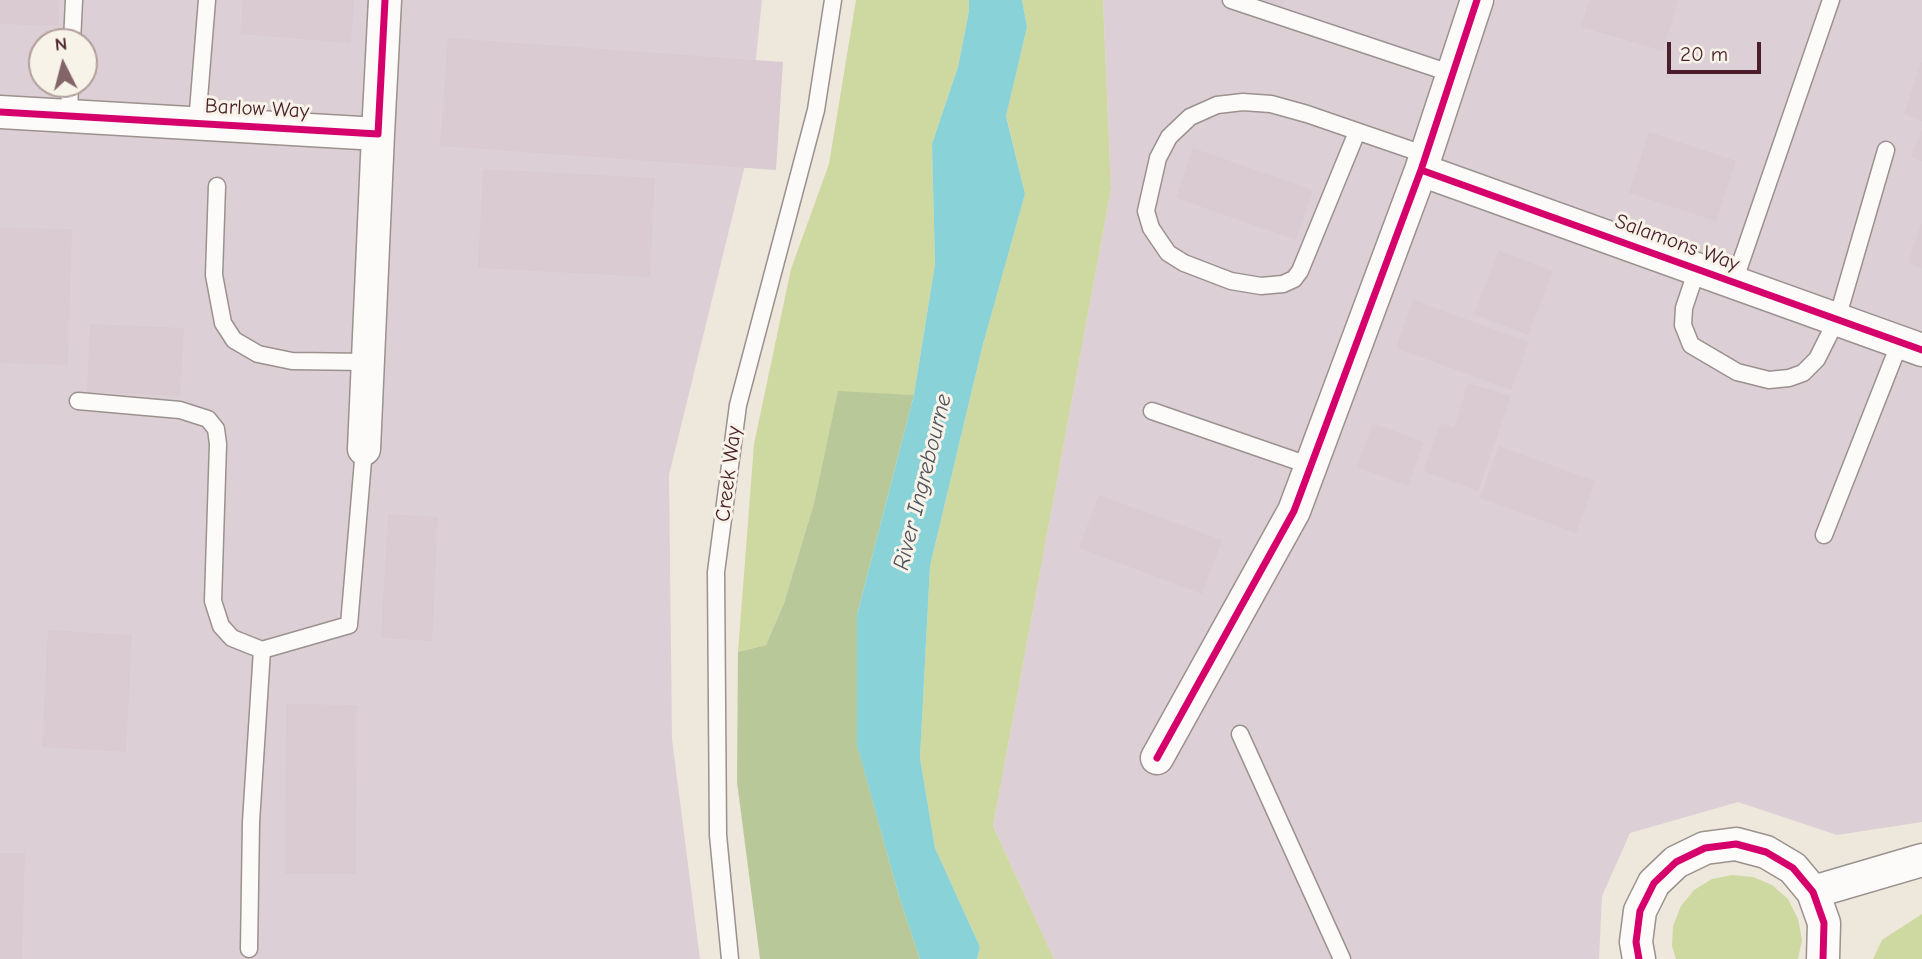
<!DOCTYPE html>
<html>
<head>
<meta charset="utf-8">
<style>
  body { margin:0 }
  #map { position:relative; width:1922px; height:959px; overflow:hidden; background:#eee7dc; font-family:"Comic Neue",sans-serif }
  canvas { display:block }
  .north { position:absolute; left:28px; top:28px; width:70px; height:70px; box-sizing:border-box; background:#f7f3e8; border:2px solid #b29e9c; border-radius:50%; rotate:354deg; font-size:19px; font-weight:700; line-height:28px; text-align:center; color:#4a1f2b }
  .north::after { content:''; display:block; margin:auto; width:24px; height:32px; background:#836569; clip-path:polygon(50% 0,100% 100%,50% 72%,0 100%) }
  .scale { position:absolute; left:1667px; top:42px; width:94px; height:32px; box-sizing:border-box; border:4px solid #4a1f2b; border-top:0; padding-left:9px; font-size:21px; line-height:24px; white-space:nowrap; color:#4a1f2b; -webkit-text-stroke:5px #f7f3e8; paint-order:stroke }
</style>
</head>
<body>
<div id="map">
<canvas width="1922" height="959"></canvas>
<div class="north">N</div>
<div class="scale">20 m</div>
</div>
<script>
const g = document.querySelector('canvas').getContext('2d');
g.lineJoin = 'round';
function fill(path, color) {
  g.fillStyle = color;
  g.fill(path, 'evenodd');
}
function shape(rows) {
  const path = new Path2D();
  for (const r of rows) {
    path.moveTo(r[0], r[1]);
    for (let i = 2; i < r.length; i += 2) path.lineTo(r[i], r[i + 1]);
  }
  return path;
}
function stroke(path, color, width, dash) {
  g.strokeStyle = color;
  g.lineWidth = width;
  g.lineCap = dash ? 'butt' : 'round';
  g.setLineDash(dash || []);
  g.stroke(path);
}
function label(font, color, halo, rows, align = 'center') {
  g.font = font + ' "Comic Neue",sans-serif';
  g.lineWidth = 6;
  g.setLineDash([]);
  g.textBaseline = 'middle';
  g.strokeStyle = halo;
  g.fillStyle = color;
  for (const [text, x, y, turn = 0] of rows) {
    g.save();
    g.translate(x, y);
    g.rotate((+turn || 0) * Math.PI / 180);
    g.textAlign = isNaN(turn) ? turn : align;
    if (halo) g.strokeText(text, 0, 0);
    g.fillText(text, 0, 0);
    g.restore();
  }
}
const industrial = shape([
  [0,0,762,0,745,165,669,475,672,739,700,959,0,959],
  [42,42,84,42,84,84,42,84],
  [1103,0,1922,0,1922,822,1837,835,1738,802,1630,833,1602,896,1599,959,1054,959,993,826,1111,189]
]);
const green = shape([
  [856,0,969,0,969,11,958,67,932,144,935,264,914,395,838,392,814,503,784,603,766,645,738,652,754,444,791,269,829,164],
  [1022,0,1103,0,1111,189,993,826,1054,959,977,959,980,947,935,848,920,758,930,566,982,348,1025,194,1006,115,1027,27],
  [1732,875,1753,877,1772,885,1788,899,1798,919,1802,940,1798,959,1676,959,1672,946,1673,926,1681,906,1694,890,1712,879],
  [1922,914,1922,959,1873,959,1882,940]
]);
const forest = shape([
  [838,391,914,395,857,615,857,744,899,896,920,959,760,959,737,782,738,652,766,645,784,603,814,503]
]);
const water = shape([
  [969,0,1022,0,1027,27,1006,116,1025,194,982,348,930,566,920,758,935,848,980,947,977,959,920,959,899,896,857,745,857,615,914,395,935,264,932,144,958,67,969,11]
]);
const building = shape([
  [0,0,59,0,58,26,0,24],
  [243,0,354,0,351,43,240,34],
  [1250,0,1284,0,1280,11],
  [1589,0,1678,0,1663,51,1581,27],
  [448,38,783,62,776,170,440,146],
  [1921,62,1922,62,1922,121,1904,114],
  [1922,129,1922,161,1911,157],
  [1649,132,1736,161,1716,221,1629,193],
  [1193,148,1313,190,1296,240,1176,198],
  [483,169,655,178,650,277,478,268],
  [1922,222,1922,268,1908,263],
  [0,228,72,229,68,365,0,363],
  [1499,250,1553,271,1528,335,1474,314],
  [1413,300,1529,342,1511,390,1396,348],
  [90,324,184,328,180,396,87,392],
  [1468,383,1511,396,1478,491,1423,471,1441,423,1454,428],
  [1373,423,1424,442,1408,486,1357,467],
  [1499,446,1595,481,1576,533,1480,498],
  [1099,495,1222,540,1202,594,1079,548],
  [388,514,438,517,432,641,381,638],
  [48,630,132,635,126,752,42,747],
  [286,704,357,705,356,874,285,874],
  [0,853,25,853,22,959,0,959]
]);
const lane = shape([
  [1231,0,1453,74],
  [72,42,74,0],
  [69,116,70,84],
  [197,123,207,0],
  [1357,132,1300,271,1294,279,1283,284,1261,286,1231,281,1184,263,1168,253,1151,228,1146,211,1158,158,1169,137,1190,117,1217,105,1243,102,1271,104,1307,114,1426,155],
  [217,186,214,275,223,323,234,340,258,354,292,361,368,362],
  [1697,269,1684,308,1683,325,1691,345,1737,372,1769,380,1789,378,1803,373,1817,359,1837,319,1886,150],
  [1734,282,1831,0],
  [78,401,180,410,208,419,216,429,218,444,213,601,221,626,232,638,262,650],
  [1152,411,1311,466],
  [1824,535,1900,342],
  [1240,734,1342,959],
  [249,949,251,822,262,650,349,625,364,449],
  [730,959,718,835,716,572,738,405,816,110,833,0]
]);
const street = shape([
  [0,112,378,134,385,0],
  [1421,170,1922,350],
  [364,449,378,134],
  [1157,758,1294,511,1421,170,1477,0],
  [1813,892,1922,860],
  [1639,959,1636,942,1640,911,1654,883,1676,862,1705,848,1736,844,1766,852,1793,868,1813,892,1824,923,1823,959]
]);
const cycleway = shape([
  [0,112,378,134,385,0],
  [1421,170,1922,350],
  [1157,758,1294,511,1421,170,1477,0],
  [1639,959,1636,942,1640,911,1654,883,1676,862,1705,848,1736,844,1766,852,1793,868,1813,892,1824,923,1823,959]
]);
const streetNames = [
  ["Barlow Way",257,109,3],
  ["Salamons Way",1677,243,20],
  ["Creek Way",729,474,-83]
];
const waterNames = [
  ["River Ingrebourne",923,482,-76]
];
fill(industrial, '#dcd0d6');
fill(green, '#ced8a1');
fill(forest, '#b9c899');
fill(water, '#88d2d8');
fill(building, '#dacad2');
stroke(lane, '#9b918d', 19);
stroke(street, '#9b918d', 35);
stroke(lane, '#fcfbfa', 16);
stroke(street, '#fcfbfa', 32);
stroke(cycleway, '#d6006c', 7);
label('21px', '#4a1f2b', '#f7f3e8', streetNames);
label('italic 23px', '#50525e', '#f7f3e8', waterNames);
</script>
</body>
</html>
